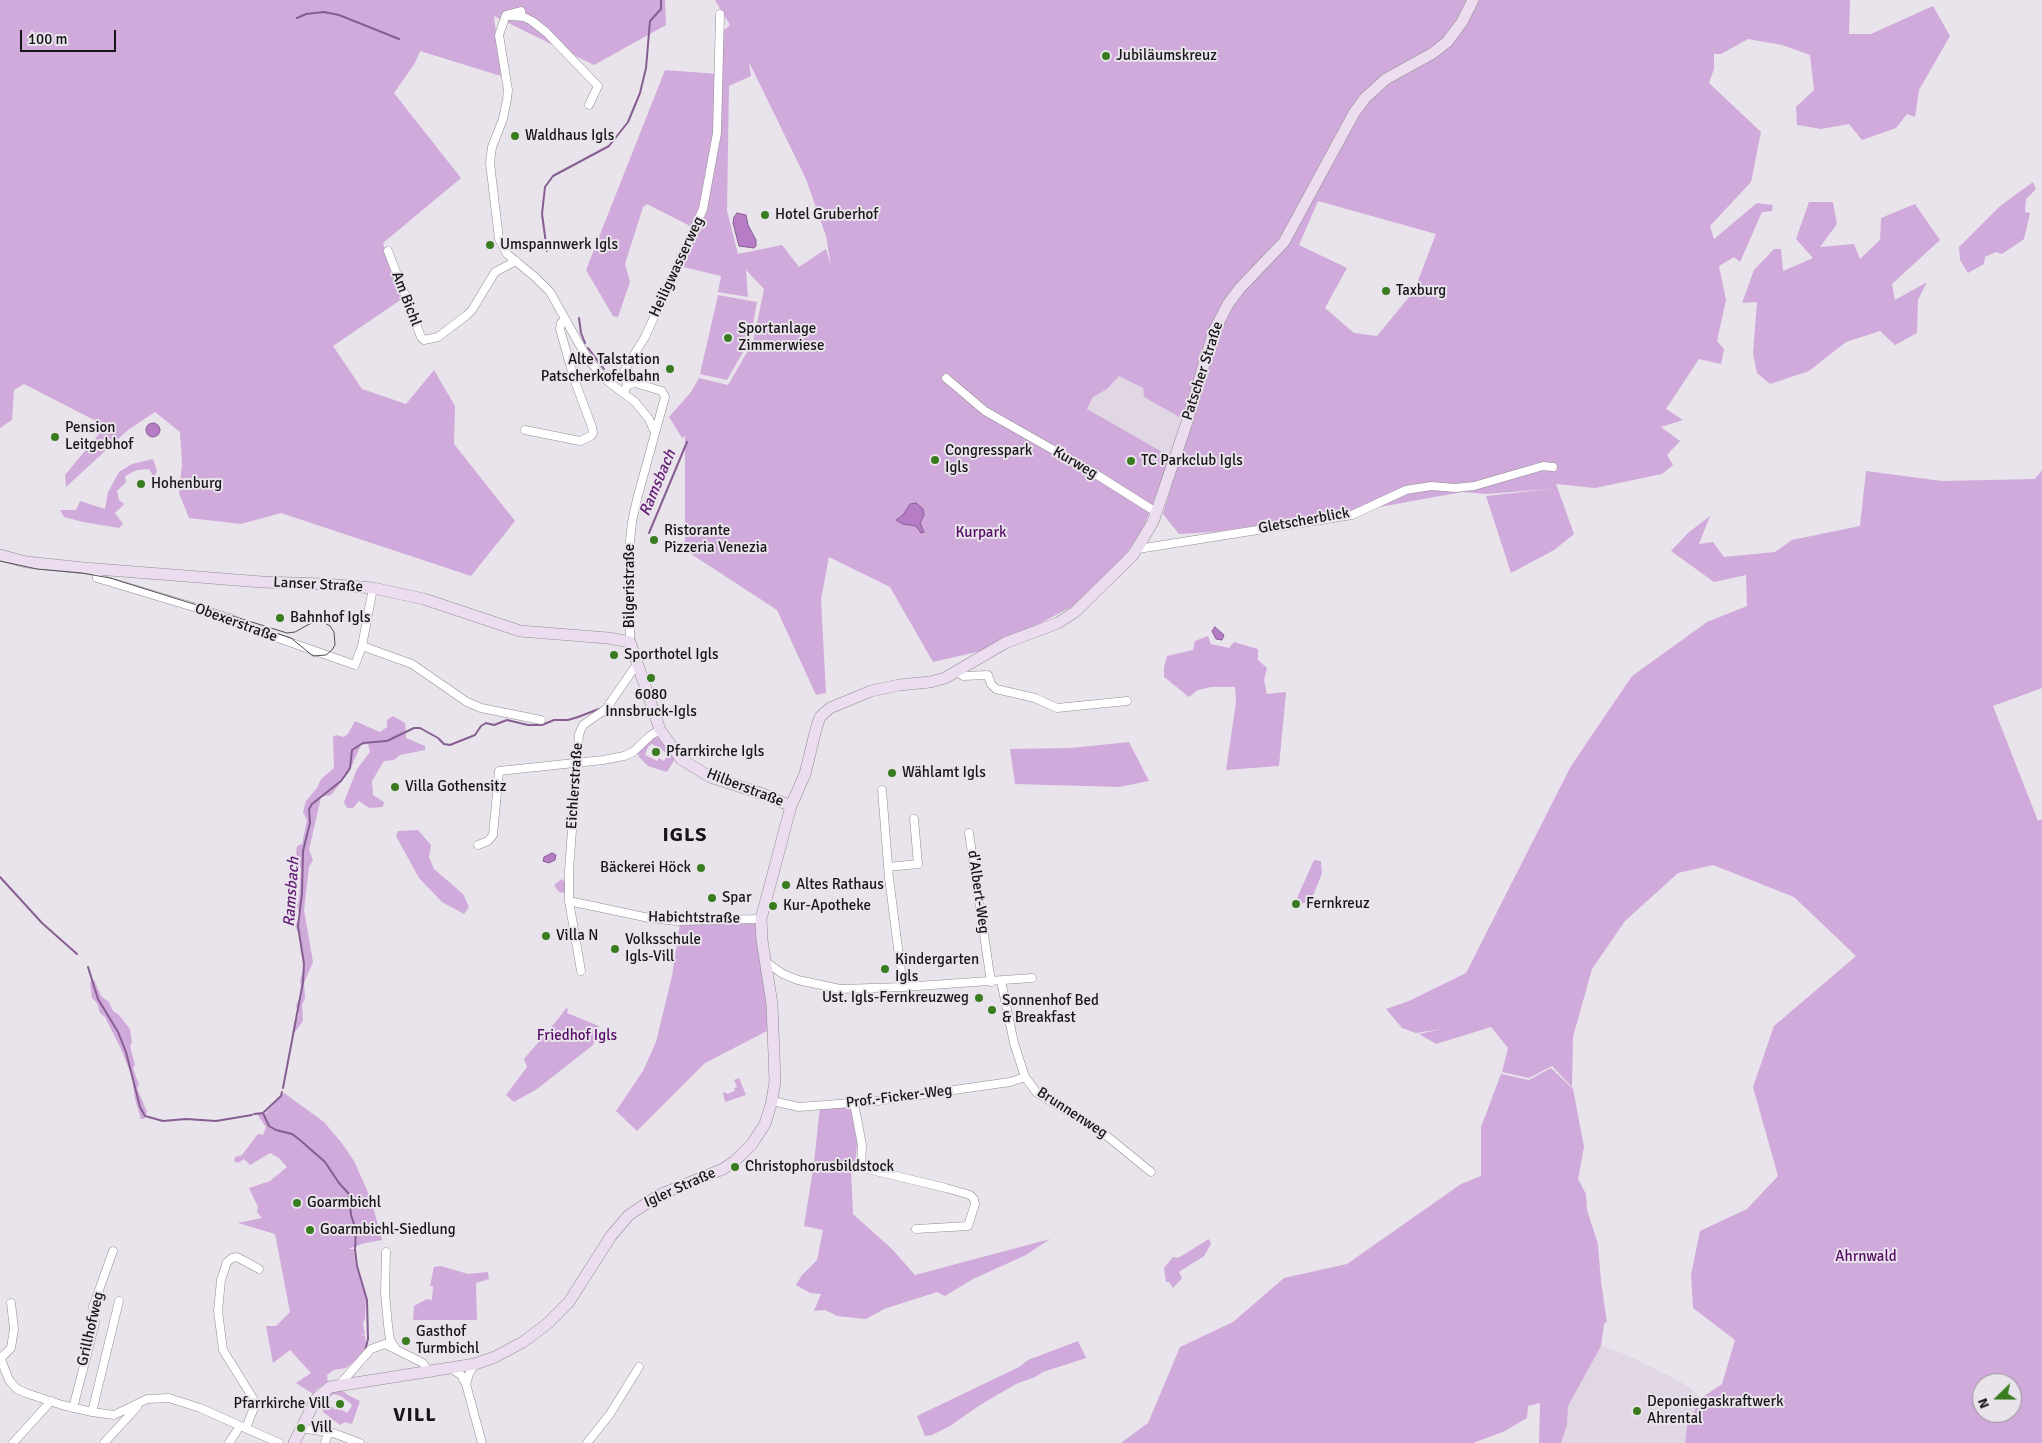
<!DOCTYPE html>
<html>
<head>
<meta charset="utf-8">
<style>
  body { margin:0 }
  #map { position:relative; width:2042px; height:1443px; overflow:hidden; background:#e9e3eb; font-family:Signika,sans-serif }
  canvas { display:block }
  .north { position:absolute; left:1972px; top:1373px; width:50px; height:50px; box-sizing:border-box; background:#e9e3eb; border:1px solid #959197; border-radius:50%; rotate:248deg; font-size:14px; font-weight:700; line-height:20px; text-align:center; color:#171518 }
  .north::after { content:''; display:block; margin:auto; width:18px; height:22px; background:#387c1f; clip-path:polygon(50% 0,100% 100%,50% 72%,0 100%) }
  .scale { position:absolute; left:20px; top:30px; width:96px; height:22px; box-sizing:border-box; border:2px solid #171518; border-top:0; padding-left:6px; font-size:15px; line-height:18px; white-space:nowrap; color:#171518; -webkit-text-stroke:4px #e9e3eb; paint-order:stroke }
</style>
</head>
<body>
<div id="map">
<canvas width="2042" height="1443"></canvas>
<div class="north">N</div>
<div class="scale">100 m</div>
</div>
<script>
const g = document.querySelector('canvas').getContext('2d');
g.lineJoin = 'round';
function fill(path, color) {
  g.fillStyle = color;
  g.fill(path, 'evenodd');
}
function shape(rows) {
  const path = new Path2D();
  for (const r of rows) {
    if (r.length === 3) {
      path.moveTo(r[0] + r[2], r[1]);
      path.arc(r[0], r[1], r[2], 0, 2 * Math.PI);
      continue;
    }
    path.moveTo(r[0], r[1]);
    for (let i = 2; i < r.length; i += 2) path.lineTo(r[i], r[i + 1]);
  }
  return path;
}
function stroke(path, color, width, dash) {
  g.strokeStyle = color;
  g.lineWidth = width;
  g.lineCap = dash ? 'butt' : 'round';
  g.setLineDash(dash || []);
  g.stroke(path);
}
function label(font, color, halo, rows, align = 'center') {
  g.font = font + ' Signika,sans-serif';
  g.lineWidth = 4;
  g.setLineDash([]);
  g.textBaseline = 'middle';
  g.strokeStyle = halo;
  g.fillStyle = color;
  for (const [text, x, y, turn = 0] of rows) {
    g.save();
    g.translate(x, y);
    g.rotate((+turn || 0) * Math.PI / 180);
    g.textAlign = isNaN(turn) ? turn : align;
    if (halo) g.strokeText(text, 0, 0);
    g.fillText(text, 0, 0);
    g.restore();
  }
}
const built = shape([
  [1119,376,1143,388,1145,397,1183,419,1171,457,1087,409,1093,397,1107,389],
  [1601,1346,1625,1354,1677,1380,1689,1387,1701,1398,1687,1426,1685,1443,1561,1443,1567,1425,1568,1406]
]);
const green = shape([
  [0,0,665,0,666,25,594,65,494,16,501,76,420,51,415,63,394,93,461,178,383,243,402,299,333,346,362,389,406,404,434,370,455,406,454,444,515,521,471,576,281,513,241,524,189,518,179,493,182,464,180,432,155,412,128,430,66,487,65,475,99,434,96,421,24,384,14,390,12,420,0,428],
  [715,0,1850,0,1849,34,1871,34,1933,6,1950,36,1919,90,1915,117,1907,114,1896,128,1862,140,1849,124,1821,129,1797,125,1796,107,1814,90,1810,55,1782,45,1748,39,1721,54,1714,54,1714,69,1709,83,1761,132,1751,182,1710,226,1714,239,1757,203,1773,205,1772,211,1762,212,1740,262,1734,257,1719,266,1726,300,1717,341,1724,349,1721,364,1699,359,1666,409,1683,420,1661,427,1680,441,1667,455,1673,465,1662,474,1595,488,1556,484,1574,534,1554,550,1511,573,1486,496,1550,489,1486,494,1462,492,1352,512,1214,532,1179,534,1163,514,1190,423,1144,397,1143,388,1119,376,1107,389,1093,397,1087,409,1171,457,1141,534,1119,562,1077,604,1035,626,981,651,933,662,890,587,829,557,821,599,826,693,816,695,777,610,685,550,685,436,682,438,669,417,691,392,699,378,728,385,753,342,764,289,746,270,748,297,718,292,721,276,683,267,691,244,706,214,717,152,723,31,730,25],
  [749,62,806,179,826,236,831,266,826,249,799,267,782,245,738,254,727,211,729,86,751,76],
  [1318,201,1436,234,1414,291,1377,336,1354,333,1325,308,1347,268,1299,245],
  [665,70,717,74,717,117,699,215,692,227,647,204,643,207,625,264,630,282,618,317,613,316,586,270],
  [2033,182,2036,189,2026,199,2025,212,2030,213,2024,239,2002,254,1996,252,1985,257,1984,264,1968,273,1960,260,1959,247,2000,206],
  [1809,202,1833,202,1837,224,1820,247,1854,244,1860,259,1880,240,1881,218,1915,204,1940,240,1892,284,1895,300,1927,282,1918,300,1917,333,1895,345,1880,331,1846,342,1809,371,1770,384,1757,373,1753,353,1757,302,1742,303,1754,270,1774,249,1781,249,1783,271,1813,258,1796,239],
  [718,295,757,302,750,340,727,380,700,374],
  [153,459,157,471,154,477,149,469,137,470,125,476,126,482,117,491,119,500,124,504,115,513,123,524,119,528,83,522,64,517,60,510,76,510,80,501,105,509,108,492,119,472,132,464],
  [2042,470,2042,688,1993,706,2038,821,2042,819,2042,1443,1685,1443,1687,1426,1701,1398,1722,1384,1735,1340,1693,1308,1691,1275,1700,1231,1747,1209,1778,1176,1753,1087,1774,1026,1856,956,1794,897,1713,865,1678,873,1625,921,1592,969,1573,1037,1572,1087,1552,1066,1529,1078,1502,1072,1508,1048,1491,1027,1436,1044,1419,1034,1442,1029,1416,1033,1402,1028,1386,1009,1409,1001,1466,973,1571,766,1632,676,1707,622,1747,606,1746,575,1714,582,1671,551,1688,533,1710,516,1699,544,1713,542,1724,557,1775,552,1792,540,1860,526,1866,471,1942,481,2035,479],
  [1982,1383,2012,1383,2012,1413,1982,1413],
  [1208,636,1211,644,1229,648,1234,642,1258,649,1258,660,1267,668,1264,680,1267,694,1286,692,1279,766,1226,770,1236,702,1235,687,1211,687,1198,690,1189,697,1164,677,1164,668,1167,656,1193,650,1195,641],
  [393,716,405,723,406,738,425,746,425,750,400,755,394,760,384,761,372,781,373,795,384,802,383,807,369,808,359,801,353,808,347,808,344,802,357,769,370,752,368,744,361,745,349,772,331,795,321,797,309,850,313,860,309,867,304,910,313,962,304,983,305,998,302,1005,303,1021,292,1036,294,1023,299,1015,296,1005,302,995,300,979,305,968,299,934,295,926,300,916,297,906,299,900,301,869,296,853,297,846,302,844,307,820,303,812,306,801,317,788,321,779,334,768,333,737,336,735,344,737,348,734,355,721,380,732,387,727,387,720],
  [653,737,659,738,676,757,667,772,648,766,639,757,638,753,643,746],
  [652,744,668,754,664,761,659,758,657,761,645,755,648,747],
  [1129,742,1149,781,1119,787,1015,784,1010,749,1071,748],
  [418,830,431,845,429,857,434,869,463,894,469,907,464,914,442,902,419,878,396,836,398,831],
  [1314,860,1321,861,1322,873,1311,901,1299,904,1297,898],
  [562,879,567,884,567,891,562,893,558,891,554,885],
  [680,923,755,923,767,992,769,1030,705,1063,637,1131,616,1111,643,1071,656,1042,672,976],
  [94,980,101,996,109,1002,113,1011,119,1015,130,1029,132,1043,130,1046,135,1065,133,1068,139,1085,137,1088,147,1112,144,1119,141,1119,135,1099,132,1077,121,1049,105,1017,100,1013,97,1003,92,998,90,982],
  [566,1008,568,1009,567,1013,599,1026,593,1045,537,1089,514,1102,506,1095,527,1067,524,1059,558,1019],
  [1551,1068,1573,1089,1584,1147,1578,1179,1586,1194,1587,1210,1598,1244,1601,1282,1607,1322,1604,1324,1601,1346,1568,1406,1567,1425,1561,1443,1539,1443,1540,1403,1528,1406,1527,1418,1505,1431,1473,1443,1121,1443,1148,1423,1180,1347,1233,1322,1284,1278,1347,1264,1461,1184,1481,1176,1481,1127,1501,1074,1529,1080],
  [739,1078,746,1095,725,1102,723,1093,725,1092,727,1094,735,1091,734,1088,737,1087,734,1080],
  [284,1093,324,1122,341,1142,354,1161,371,1199,382,1240,365,1243,348,1249,354,1249,356,1266,366,1298,365,1319,363,1323,365,1335,359,1334,365,1336,367,1351,346,1368,334,1370,327,1375,328,1383,318,1388,313,1394,296,1383,311,1373,290,1350,273,1363,266,1326,276,1326,290,1312,275,1234,238,1223,262,1218,257,1212,258,1207,249,1188,270,1181,287,1167,279,1158,270,1153,250,1165,244,1159,238,1163,234,1161,235,1157,242,1155,258,1134,263,1135,266,1127,257,1114,265,1114],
  [843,1105,851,1109,857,1143,855,1169,851,1169,853,1214,892,1249,915,1275,1050,1239,1026,1255,973,1279,945,1296,937,1292,884,1309,866,1319,837,1316,825,1310,814,1311,821,1294,810,1293,796,1285,802,1275,817,1260,823,1230,804,1226,814,1163,820,1106],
  [1209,1239,1211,1244,1204,1256,1179,1272,1182,1278,1173,1288,1169,1282,1166,1282,1164,1268,1173,1257,1178,1258],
  [441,1266,468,1274,488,1272,489,1279,476,1283,477,1320,413,1320,414,1306,427,1299,432,1300,433,1286,430,1286,434,1267],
  [1078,1341,1086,1358,1043,1372,1035,1377,1016,1384,980,1405,950,1426,932,1435,925,1436,917,1416,1019,1367,1028,1360],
  [339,1388,348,1395,360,1401,352,1424,345,1422,340,1425,323,1412,321,1407,320,1400,325,1395],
  [333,1394,341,1396,350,1403,352,1406,347,1413,338,1407,335,1410,327,1401]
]);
const water = shape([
  [737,213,746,215,748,225,756,240,756,246,754,248,739,246,733,223,734,217,737,213],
  [153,430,7],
  [916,503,923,509,924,515,920,523,924,532,921,533,916,526,903,524,896,520,903,515,910,504,916,503],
  [1215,627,1224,635,1222,640,1216,639,1212,631,1215,627],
  [552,853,556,855,555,860,549,863,543,861,544,857,552,853]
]);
const stream = shape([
  [297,18,306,14,324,12,339,15,399,39],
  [547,251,542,214,545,187,553,176,609,146,628,122,640,93,646,68,650,21,661,9,661,0],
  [579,318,581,333,585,343],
  [588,348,604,369],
  [649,533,687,442],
  [420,728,438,738,444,744,450,745,475,735,481,726,486,723,494,725,507,720,528,725,542,725,554,720,568,720,578,717,599,709],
  [387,741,414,728,420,728],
  [0,877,42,923,77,954],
  [88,967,98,999,118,1032,126,1052,140,1107,145,1116,163,1121,186,1119,216,1121,252,1115],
  [283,1088,303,982,304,964,298,926,302,894,303,851,310,823,309,809,312,804,341,781,346,774,350,768,352,750,363,743,386,741],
  [282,1092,281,1096,263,1113,269,1126,276,1130,292,1134,300,1140,325,1162,339,1183,349,1194,351,1215,356,1230,355,1249,357,1266,367,1300,368,1339,365,1351],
  [254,1114,263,1113]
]);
const street = shape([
  [521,11,506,15,499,35,508,90,507,99,503,119,492,147,490,163,499,239,507,254,535,277,550,292,587,358,605,379,635,402,649,419,655,433],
  [511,16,524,17,532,21,546,32,598,86,589,105],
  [388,251,421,337,424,340,438,337,467,315,472,310,495,272,516,261],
  [946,378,985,411,1094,473,1156,512],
  [627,385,635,383,662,391,665,397,637,499,632,522,630,541,630,642],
  [624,393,627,385,625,370,627,366,645,337,703,209,717,133,720,14],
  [525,430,580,441,591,436,593,433,592,427,574,379,560,329,561,323,565,319],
  [1138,549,1352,515,1406,490,1431,486,1455,488,1474,486,1543,466,1553,467],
  [97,569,97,578,230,618,258,631,355,665,362,646,373,588],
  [362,646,412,664,467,702,481,708,541,720],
  [958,672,963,676,988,675,991,684,996,689,1035,698,1057,708,1127,701],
  [882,790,889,878,903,987],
  [969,833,991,982],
  [478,845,488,841,493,835,499,771,603,760,624,756,633,752,651,735,660,730],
  [888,867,918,864,914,819],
  [569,901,649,918,677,921,761,919],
  [766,962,783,974,798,980,840,989,903,987,1032,978],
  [581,971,569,901,569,871,579,734,583,725,606,709,637,664],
  [1001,981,1014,1043,1025,1077,1037,1093,1102,1132,1151,1172],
  [772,1101,799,1107,877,1101,1010,1082,1025,1077],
  [854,1103,862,1145,861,1165,863,1168,946,1188,970,1195,974,1199,975,1204,968,1226,916,1229],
  [386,1252,385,1293,388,1325,390,1340,396,1349],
  [0,1357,9,1380,17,1389,26,1393,62,1405,92,1412,114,1415,147,1399,169,1398,200,1408,279,1443],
  [1,1358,11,1348,14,1329,11,1303],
  [475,1364,469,1374,466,1384,482,1443],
  [452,1369,461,1375,466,1384],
  [340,1384,371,1349,385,1344,423,1363,429,1373],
  [73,1408,95,1323,93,1307,113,1251],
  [92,1412,119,1301],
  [246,1428,255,1405,254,1400,223,1350,218,1311,221,1280,227,1262,232,1258,237,1257,259,1269],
  [301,1428,333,1433,360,1443],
  [13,1443,51,1401],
  [104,1443,137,1407],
  [229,1443,240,1426],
  [325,1443,328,1432],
  [587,1443,610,1414,639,1367]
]);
const secondary = shape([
  [0,555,26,562,84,568,262,582,325,584,373,588,424,599,520,631,608,638,630,642,660,730,681,759,710,777,763,794,791,806],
  [294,1443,316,1399,330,1387,475,1364,495,1357,523,1342,547,1324,569,1302,611,1236,629,1215,659,1195,723,1169,735,1161,752,1144,765,1124,772,1101,775,1081,772,1004,762,940,761,919,791,806,805,774,816,729,820,717,830,708,871,691,899,685,930,682,945,678,1005,643,1058,623,1075,612,1133,555,1153,522,1186,425,1214,331,1228,304,1240,288,1284,242,1354,113,1365,98,1386,79,1433,53,1447,42,1462,22,1473,0]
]);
const tram = shape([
  [0,561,37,569,82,573,110,578,287,633,295,632,313,622,323,622,330,626,334,632,335,645,332,650,326,655,313,656,291,638,257,627,233,616]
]);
const markers = [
  [1106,56,5,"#387c1f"],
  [515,136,5,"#387c1f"],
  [765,215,5,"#387c1f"],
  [490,245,5,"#387c1f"],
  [1386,291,5,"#387c1f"],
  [728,338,5,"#387c1f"],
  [670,369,5,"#387c1f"],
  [55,437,5,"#387c1f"],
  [935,460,5,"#387c1f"],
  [1131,461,5,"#387c1f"],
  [141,484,5,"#387c1f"],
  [654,540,5,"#387c1f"],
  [280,618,5,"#387c1f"],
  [614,655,5,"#387c1f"],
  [651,678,5,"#387c1f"],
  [656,752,5,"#387c1f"],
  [892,773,5,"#387c1f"],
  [395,787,5,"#387c1f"],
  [701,868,5,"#387c1f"],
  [786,885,5,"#387c1f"],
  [712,898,5,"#387c1f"],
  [1296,904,5,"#387c1f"],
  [773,906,5,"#387c1f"],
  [546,936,5,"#387c1f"],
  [615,949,5,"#387c1f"],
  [885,969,5,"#387c1f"],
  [979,998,5,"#387c1f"],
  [992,1010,5,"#387c1f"],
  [735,1167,5,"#387c1f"],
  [297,1203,5,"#387c1f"],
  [310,1230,5,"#387c1f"],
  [406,1341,5,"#387c1f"],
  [340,1404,5,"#387c1f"],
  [1637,1411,5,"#387c1f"],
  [301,1428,5,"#387c1f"]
];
const poiNames = [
  ["Jubiläumskreuz",1116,56],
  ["Waldhaus Igls",525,136],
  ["Hotel Gruberhof",775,215],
  ["Umspannwerk Igls",500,245],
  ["Taxburg",1396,291],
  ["Sportanlage",738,329],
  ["Zimmerwiese",738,346],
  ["Alte Talstation",660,360,"right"],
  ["Patscherkofelbahn",660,377,"right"],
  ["Pension",65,428],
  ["Leitgebhof",65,445],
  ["Congresspark",945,451],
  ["Igls",945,468],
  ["TC Parkclub Igls",1141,461],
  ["Hohenburg",151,484],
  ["Ristorante",664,531],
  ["Pizzeria Venezia",664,548],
  ["Bahnhof Igls",290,618],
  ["Sporthotel Igls",624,655],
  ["6080",651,695,"center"],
  ["Innsbruck-Igls",651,712,"center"],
  ["Pfarrkirche Igls",666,752],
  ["Wählamt Igls",902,773],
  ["Villa Gothensitz",405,787],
  ["Bäckerei Höck",691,868,"right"],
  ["Altes Rathaus",796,885],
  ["Spar",722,898],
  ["Fernkreuz",1306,904],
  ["Kur-Apotheke",783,906],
  ["Villa N",556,936],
  ["Volksschule",625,940],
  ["Igls-Vill",625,957],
  ["Kindergarten",895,960],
  ["Igls",895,977],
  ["Ust. Igls-Fernkreuzweg",969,998,"right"],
  ["Sonnenhof Bed",1002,1001],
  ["& Breakfast",1002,1018],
  ["Christophorusbildstock",745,1167],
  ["Goarmbichl",307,1203],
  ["Goarmbichl-Siedlung",320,1230],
  ["Gasthof",416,1332],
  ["Turmbichl",416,1349],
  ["Deponiegaskraftwerk",1647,1402],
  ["Ahrental",1647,1419],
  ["Pfarrkirche Vill",330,1404,"right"],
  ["Vill",311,1428]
];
const streetNames = [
  ["Heiligwasserweg",677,267,-65],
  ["Am Bichl",406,299,69],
  ["Patscher Straße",1203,371,-72],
  ["Kurweg",1075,463,30],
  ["Gletscherblick",1304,521,-10],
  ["Lanser Straße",318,585,3],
  ["Bilgeristraße",630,586,-90],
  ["Obexerstraße",236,623,20],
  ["Eichlerstraße",575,786,-86],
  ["Hilberstraße",745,788,21],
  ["d'Albert-Weg",978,892,82],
  ["Habichtstraße",694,918,1],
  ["Prof.-Ficker-Weg",899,1097,-7],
  ["Brunnenweg",1072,1113,33],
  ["Igler Straße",680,1188,-24],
  ["Grillhofweg",91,1329,-77]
];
const parkNames = [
  ["Kurpark",981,533],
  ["Friedhof Igls",577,1036],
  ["Ahrnwald",1866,1257]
];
const waterNames = [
  ["Ramsbach",658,483,-67],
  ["Ramsbach",292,892,-86]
];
const districtNames = [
  ["IGLS",685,836],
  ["VILL",415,1416]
];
fill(built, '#e0d6e4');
fill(green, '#d0aadb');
fill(water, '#b67dc6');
stroke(water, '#865e92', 1);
stroke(stream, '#865e92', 2);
stroke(street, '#928c93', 9);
stroke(secondary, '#928c93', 12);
stroke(street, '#fff', 8);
stroke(secondary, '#ebdcef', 11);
stroke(tram, '#524f54', 1);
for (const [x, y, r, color] of markers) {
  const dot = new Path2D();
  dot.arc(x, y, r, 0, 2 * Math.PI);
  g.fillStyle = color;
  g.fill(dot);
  stroke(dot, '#e9e3eb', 2);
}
label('15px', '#171518', '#e9e3eb', poiNames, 'left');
label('15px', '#171518', '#e9e3eb', streetNames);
label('15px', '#560b67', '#e9e3eb', parkNames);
label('italic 16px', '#641d76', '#e9e3eb', waterNames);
g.letterSpacing = '1px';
label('bold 20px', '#171518', '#e9e3eb', districtNames);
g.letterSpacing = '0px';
</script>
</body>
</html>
